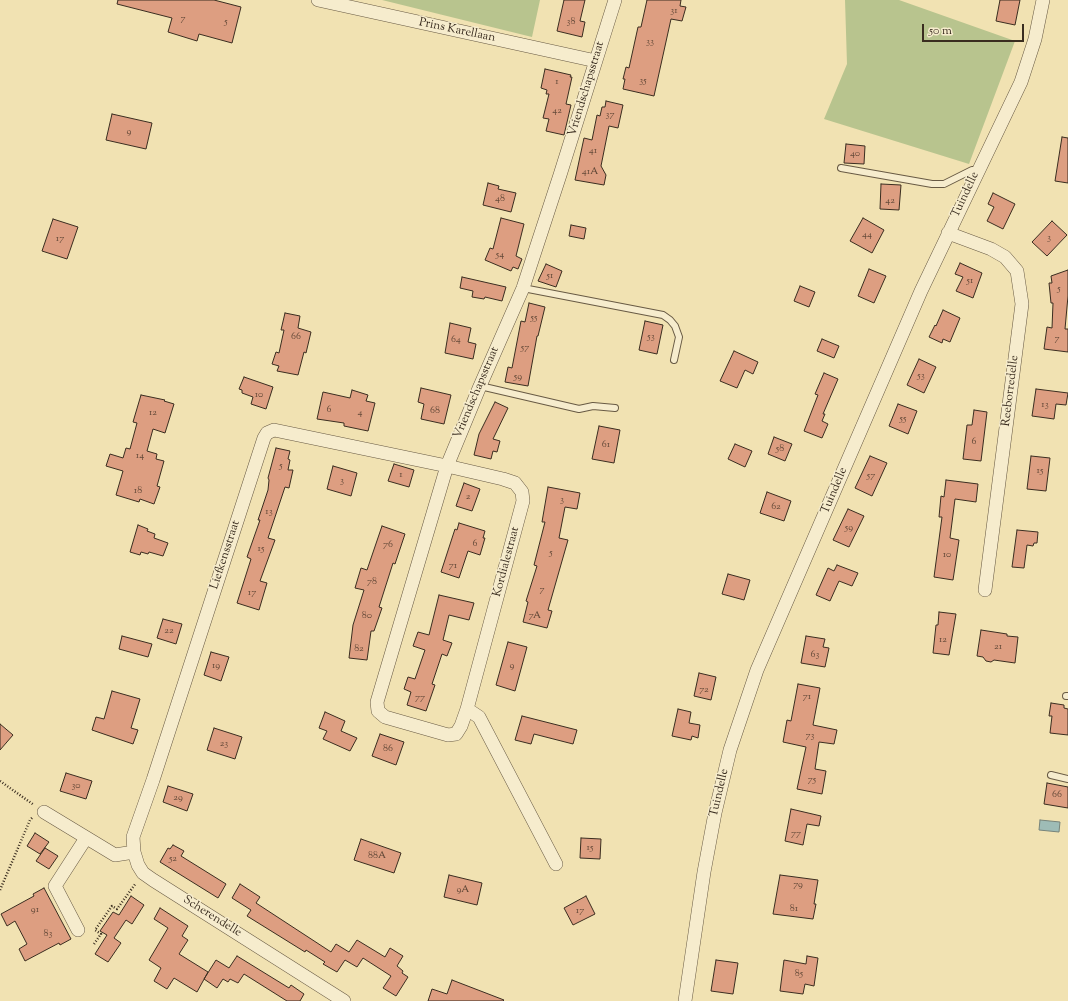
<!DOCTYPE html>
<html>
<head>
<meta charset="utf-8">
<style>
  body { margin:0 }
  #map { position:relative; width:1068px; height:1001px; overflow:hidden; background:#f1e2b2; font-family:"Sorts Mill Goudy",serif }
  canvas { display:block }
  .scale { position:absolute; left:922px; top:24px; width:102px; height:18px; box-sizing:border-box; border:2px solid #3a2d20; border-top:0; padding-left:5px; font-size:12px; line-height:14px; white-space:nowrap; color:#3a2d20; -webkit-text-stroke:3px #f6eccd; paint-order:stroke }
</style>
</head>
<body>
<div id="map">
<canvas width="1068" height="1001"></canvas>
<div class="scale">50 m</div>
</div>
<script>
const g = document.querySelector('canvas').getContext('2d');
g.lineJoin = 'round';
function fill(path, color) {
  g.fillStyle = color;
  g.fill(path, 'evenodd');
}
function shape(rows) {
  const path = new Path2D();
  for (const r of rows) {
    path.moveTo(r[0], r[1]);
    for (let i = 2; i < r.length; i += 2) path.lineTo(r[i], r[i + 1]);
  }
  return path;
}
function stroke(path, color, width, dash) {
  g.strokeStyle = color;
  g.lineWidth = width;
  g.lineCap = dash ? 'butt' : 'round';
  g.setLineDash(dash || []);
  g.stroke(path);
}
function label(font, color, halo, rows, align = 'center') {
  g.font = font + ' "Sorts Mill Goudy",serif';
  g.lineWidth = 3;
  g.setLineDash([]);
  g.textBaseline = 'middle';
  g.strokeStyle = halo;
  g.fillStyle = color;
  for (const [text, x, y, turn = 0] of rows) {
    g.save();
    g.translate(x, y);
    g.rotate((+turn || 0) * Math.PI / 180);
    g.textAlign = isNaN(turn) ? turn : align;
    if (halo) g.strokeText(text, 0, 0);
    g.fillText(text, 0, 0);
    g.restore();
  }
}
const green = shape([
  [382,0,540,0,532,37],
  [845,0,899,0,1015,41,969,164,824,119,847,64]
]);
const water = shape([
  [1040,820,1060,822,1059,832,1039,830,1040,820]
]);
const building = shape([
  [118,0,214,0,241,7,232,43,199,34,197,41,168,32,172,18,117,4,118,0],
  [564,0,585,0,580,21,585,22,582,37,557,31,564,0],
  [647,0,681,0,680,6,686,7,682,21,671,19,654,96,623,89,625,79,623,79,626,67,629,68,638,27,641,27,647,0],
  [1000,0,1020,0,1015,25,996,21,1000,0],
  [545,69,571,75,570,77,572,77,566,104,571,105,564,135,546,131,549,119,543,118,549,94,546,94,547,90,541,88,545,69],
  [606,101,623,105,618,128,609,126,601,166,606,175,604,185,575,180,584,138,592,140,597,115,600,116,602,107,605,107,606,101],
  [112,114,152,123,146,149,106,140,112,114],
  [1062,137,1068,138,1068,183,1055,181,1062,137],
  [846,144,865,146,864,164,844,163,846,144],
  [488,183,499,186,498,189,516,193,511,212,483,205,488,183],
  [881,184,901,185,899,210,880,209,881,184],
  [993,193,1015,204,1003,229,987,221,994,207,988,204,993,193],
  [501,218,524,224,516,256,522,259,518,269,513,267,511,271,485,260,490,248,493,249,501,218],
  [863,218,884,230,872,253,850,241,863,218],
  [53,219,78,227,67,259,42,251,53,219],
  [1052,221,1067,235,1047,256,1032,242,1052,221],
  [571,225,586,228,584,239,569,236,571,225],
  [960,263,982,273,973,298,956,291,963,277,955,274,960,263],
  [546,264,562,271,556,287,538,281,546,264],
  [869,269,886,276,874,303,858,296,869,269],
  [1068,270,1068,296,1065,329,1068,329,1068,352,1044,349,1047,327,1052,328,1053,303,1051,303,1049,283,1052,283,1051,276,1068,270],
  [462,277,506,287,502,301,485,297,484,299,472,297,473,291,460,288,462,277],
  [800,286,815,292,809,307,794,301,800,286],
  [529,303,545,307,538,336,537,336,528,386,505,382,508,367,512,368,521,321,525,322,529,303],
  [943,310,960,318,950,342,943,339,942,343,929,337,935,325,936,326,943,310],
  [285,313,300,316,298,328,311,332,306,353,304,352,298,375,277,371,279,366,272,364,276,352,279,353,284,330,281,330,285,313],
  [645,321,663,325,657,354,639,350,645,321],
  [450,323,471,328,468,342,476,344,473,359,445,353,450,323],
  [822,339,839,346,834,358,817,351,822,339],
  [734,351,758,362,753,374,745,370,737,388,720,381,734,351],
  [919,359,936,367,924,393,907,385,919,359],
  [824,373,838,379,823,414,825,414,822,421,828,424,822,438,804,431,818,395,815,394,824,373],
  [244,377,273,387,266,409,251,404,253,397,242,393,242,390,239,389,244,377],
  [421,388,451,395,444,424,421,419,424,404,418,402,421,388],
  [1036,389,1068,393,1066,405,1056,404,1054,419,1032,416,1036,389],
  [352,390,368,395,366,401,375,403,368,431,344,426,344,423,317,419,323,392,350,398,352,390],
  [141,395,165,400,164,401,174,404,165,433,153,429,147,451,157,454,156,459,164,461,157,486,160,487,154,504,140,499,139,502,116,495,123,471,106,466,110,454,123,458,126,448,130,449,137,423,133,422,141,395],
  [495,402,508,408,493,439,500,441,497,452,493,451,491,459,474,455,479,434,495,402],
  [898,404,917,411,908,434,889,426,898,404],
  [974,410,987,412,981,461,963,459,967,425,972,425,974,410],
  [599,426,620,430,614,463,592,459,599,426],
  [774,437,792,444,785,461,768,454,774,437],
  [735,444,752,451,745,467,728,459,735,444],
  [276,448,290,451,288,459,290,460,288,470,293,470,289,488,285,487,268,538,275,540,260,581,267,583,259,610,237,603,251,559,247,557,260,520,258,520,268,490,269,480,268,478,276,448],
  [870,456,887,463,872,496,855,488,870,456],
  [1031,456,1050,458,1046,491,1027,489,1031,456],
  [394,464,414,470,409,487,388,481,394,464],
  [333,466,357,473,351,496,327,489,333,466],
  [946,480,978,484,976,502,955,499,950,538,959,540,953,580,934,577,942,517,939,517,941,496,944,497,946,480],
  [464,483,480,489,472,511,456,506,464,483],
  [548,487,580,493,577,509,565,507,559,538,568,540,548,610,552,611,547,628,523,622,528,602,526,601,537,566,534,565,545,522,542,522,548,487],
  [767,492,791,501,784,521,760,513,767,492],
  [848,509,864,516,849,547,833,540,848,509],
  [459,523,485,531,483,538,485,538,480,555,468,551,459,578,441,572,455,529,457,530,459,523],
  [138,525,148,529,147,531,155,534,154,538,168,543,163,556,149,552,148,554,141,552,140,555,130,552,138,525],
  [382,526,405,534,395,564,393,563,379,607,382,608,374,631,371,631,367,660,349,658,353,625,364,590,355,588,361,568,367,570,382,526],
  [1017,530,1038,532,1037,543,1034,543,1033,546,1027,545,1024,568,1012,567,1017,530],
  [837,565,858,573,852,586,839,581,830,601,816,595,828,568,834,571,837,565],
  [728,574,750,580,744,600,722,594,728,574],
  [439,595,474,603,469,620,449,615,443,640,452,643,447,656,442,654,432,684,435,685,426,711,407,705,411,692,404,689,408,677,415,679,425,650,413,646,418,632,429,635,439,595],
  [939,612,956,614,949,655,933,653,936,625,938,625,939,612],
  [163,619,182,624,176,644,157,638,163,619],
  [981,630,1007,634,1007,636,1018,637,1015,663,994,660,991,662,986,661,983,657,977,656,981,630],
  [122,636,152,644,148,657,119,649,122,636],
  [806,636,825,639,823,647,829,648,825,667,801,663,806,636],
  [508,642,527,647,515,691,496,685,508,642],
  [211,652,229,657,221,681,204,675,211,652],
  [699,673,716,677,711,700,694,696,699,673],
  [798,684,820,688,813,725,837,730,834,744,819,742,815,769,826,771,822,794,797,789,806,747,783,742,787,720,791,721,798,684],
  [112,691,140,699,131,728,138,730,133,744,92,730,96,717,104,719,112,691],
  [1051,703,1064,705,1064,708,1068,709,1068,735,1050,733,1052,716,1049,716,1051,703],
  [678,709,691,712,689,723,700,725,698,738,692,736,691,740,672,736,678,709],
  [325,712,345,721,341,731,357,738,350,751,323,739,327,731,319,728,325,712],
  [522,716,577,730,573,744,534,734,531,744,515,740,522,716],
  [0,724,13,735,0,750,0,724],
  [214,728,242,737,235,759,207,750,214,728],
  [380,734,404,742,396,765,372,756,380,734],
  [66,773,92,781,86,799,60,791,66,773],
  [1047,783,1068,787,1068,808,1044,804,1047,783],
  [168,786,193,794,187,811,163,802,168,786],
  [791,809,821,816,819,826,807,824,803,845,785,841,791,809],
  [35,833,49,842,40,854,27,846,35,833],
  [581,838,601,839,600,859,580,858,581,838],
  [361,839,401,853,394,873,354,860,361,839],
  [173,845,184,851,181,856,226,884,218,898,160,862,168,848,170,849,173,845],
  [45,848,58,856,49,869,36,861,45,848],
  [449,875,482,883,477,905,444,897,449,875],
  [780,875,818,880,814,904,816,904,813,919,773,914,780,875],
  [240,884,260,897,256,903,331,952,336,944,349,952,357,940,385,957,390,948,403,956,397,966,403,971,402,973,408,977,396,996,383,988,391,976,363,958,357,967,345,960,337,972,323,964,325,962,306,950,305,952,247,916,251,910,232,898,240,884],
  [44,888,71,939,60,945,59,943,25,961,19,949,27,944,15,921,7,926,1,914,34,896,33,894,44,888],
  [131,896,144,905,132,924,126,920,114,938,121,943,108,962,95,954,107,935,100,931,113,912,119,915,131,896],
  [586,896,595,914,573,925,564,908,586,896],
  [160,908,188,926,182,936,188,940,179,954,208,972,197,992,174,978,167,989,154,981,161,968,149,960,168,928,154,919,160,908],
  [237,956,289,988,291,985,304,994,300,1001,287,1001,244,974,238,983,230,979,228,982,223,979,217,988,204,979,216,960,229,968,237,956],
  [807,956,818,958,814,986,805,984,803,994,780,991,784,960,806,964,807,956],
  [716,960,738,963,733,994,711,991,716,960],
  [452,980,504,1000,503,1001,428,1001,432,989,447,994,452,980]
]);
const path = shape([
  [0,781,34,805],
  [0,890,30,820,33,817],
  [94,944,101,934,95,930,112,906,117,909,136,883]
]);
const service = shape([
  [841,168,932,184,944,184,972,170,978,170],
  [523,288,663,315,670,320,675,326,679,337,674,360],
  [480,386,579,409,593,406,615,408],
  [1066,696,1068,696],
  [1051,775,1068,779]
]);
const minor = shape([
  [318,0,596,61],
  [948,233,991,249,1005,257,1017,271,1022,304,985,590],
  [467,709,479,717,556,864],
  [44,812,115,855,134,852,138,865,143,873,153,880,344,1001],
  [134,852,133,837,153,780,264,438,267,433,274,430,447,466,503,479,515,483,522,492,523,501,467,709,461,726,456,734,448,735,385,717,378,711,377,702,447,466,480,386,523,288,560,175,615,0],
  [78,930,55,886,86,838],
  [685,1001,704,872,715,813,730,750,757,670,921,291,1021,82,1035,39,1043,0]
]);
const numberNames = [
  ["31",674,11],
  ["7",183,19],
  ["5",226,22],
  ["38",571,22],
  ["33",650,42],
  ["35",643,81],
  ["1",557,82],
  ["42",557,111],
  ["37",610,115],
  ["9",129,132],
  ["41",593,151],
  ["40",855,154],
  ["41A",590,172],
  ["48",500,199],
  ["42",890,201],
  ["44",867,235],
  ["3",1049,238],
  ["17",60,239],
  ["54",500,255],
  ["51",550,276],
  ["51",970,281],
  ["5",1059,289],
  ["55",534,318],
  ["66",296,337],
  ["53",651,337],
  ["7",1057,339],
  ["64",456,340],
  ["57",525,348],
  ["53",921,376],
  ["59",518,377],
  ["10",259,395],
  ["13",1045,405],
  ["6",329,410],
  ["68",435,411],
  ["12",153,413],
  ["4",360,413],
  ["55",903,419],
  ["6",974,442],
  ["61",606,445],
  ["58",780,449],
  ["14",140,456],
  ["5",281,466],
  ["15",1040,471],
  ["1",401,475],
  ["57",871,476],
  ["3",342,481],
  ["18",138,491],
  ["2",468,497],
  ["3",562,500],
  ["62",776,507],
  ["13",269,512],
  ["59",849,528],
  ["6",475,544],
  ["76",388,545],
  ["15",261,549],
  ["5",551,553],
  ["10",947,555],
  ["71",453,566],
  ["78",372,582],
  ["7",542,590],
  ["17",252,593],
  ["80",367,616],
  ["7A",535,616],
  ["22",169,631],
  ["12",943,640],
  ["21",998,647],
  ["82",359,649],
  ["63",815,655],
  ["19",216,666],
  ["9",512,666],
  ["72",704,690],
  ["71",807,697],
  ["77",420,698],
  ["73",810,736],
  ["23",224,744],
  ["86",388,749],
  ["75",812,780],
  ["30",76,786],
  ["66",1057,795],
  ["29",178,798],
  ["77",796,834],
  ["15",590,848],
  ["88A",377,856],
  ["52",173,859],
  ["79",798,885],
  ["9A",463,890],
  ["81",794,909],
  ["91",35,910],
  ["17",580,911],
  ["83",48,934],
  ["85",799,974]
];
const streetNames = [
  ["Prins Karellaan",457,31,12],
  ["Vriendschapsstraat",587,89,-73],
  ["Tuindelle",966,195,-65],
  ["Reeborredelle",1011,391,-83],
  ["Vriendschapsstraat",477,393,-67],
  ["Tuindelle",835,491,-67],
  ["Liefkensstraat",226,555,-72],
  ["Kordialestraat",507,562,-75],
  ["Tuindelle",720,793,-77],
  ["Scherendelle",212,917,32]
];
fill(green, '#b8c48e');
fill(water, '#9ebcb6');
stroke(water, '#76837a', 1);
fill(building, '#dd9e81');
stroke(building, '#3a2d20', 1);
stroke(service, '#685a44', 8);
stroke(minor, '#685a44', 14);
stroke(path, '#3a2d20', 2.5, [1, 2]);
stroke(service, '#f6eccd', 6);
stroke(minor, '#f6eccd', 13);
label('10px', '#634938', null, numberNames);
label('12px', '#3a2d20', '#f6eccd', streetNames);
</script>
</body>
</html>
